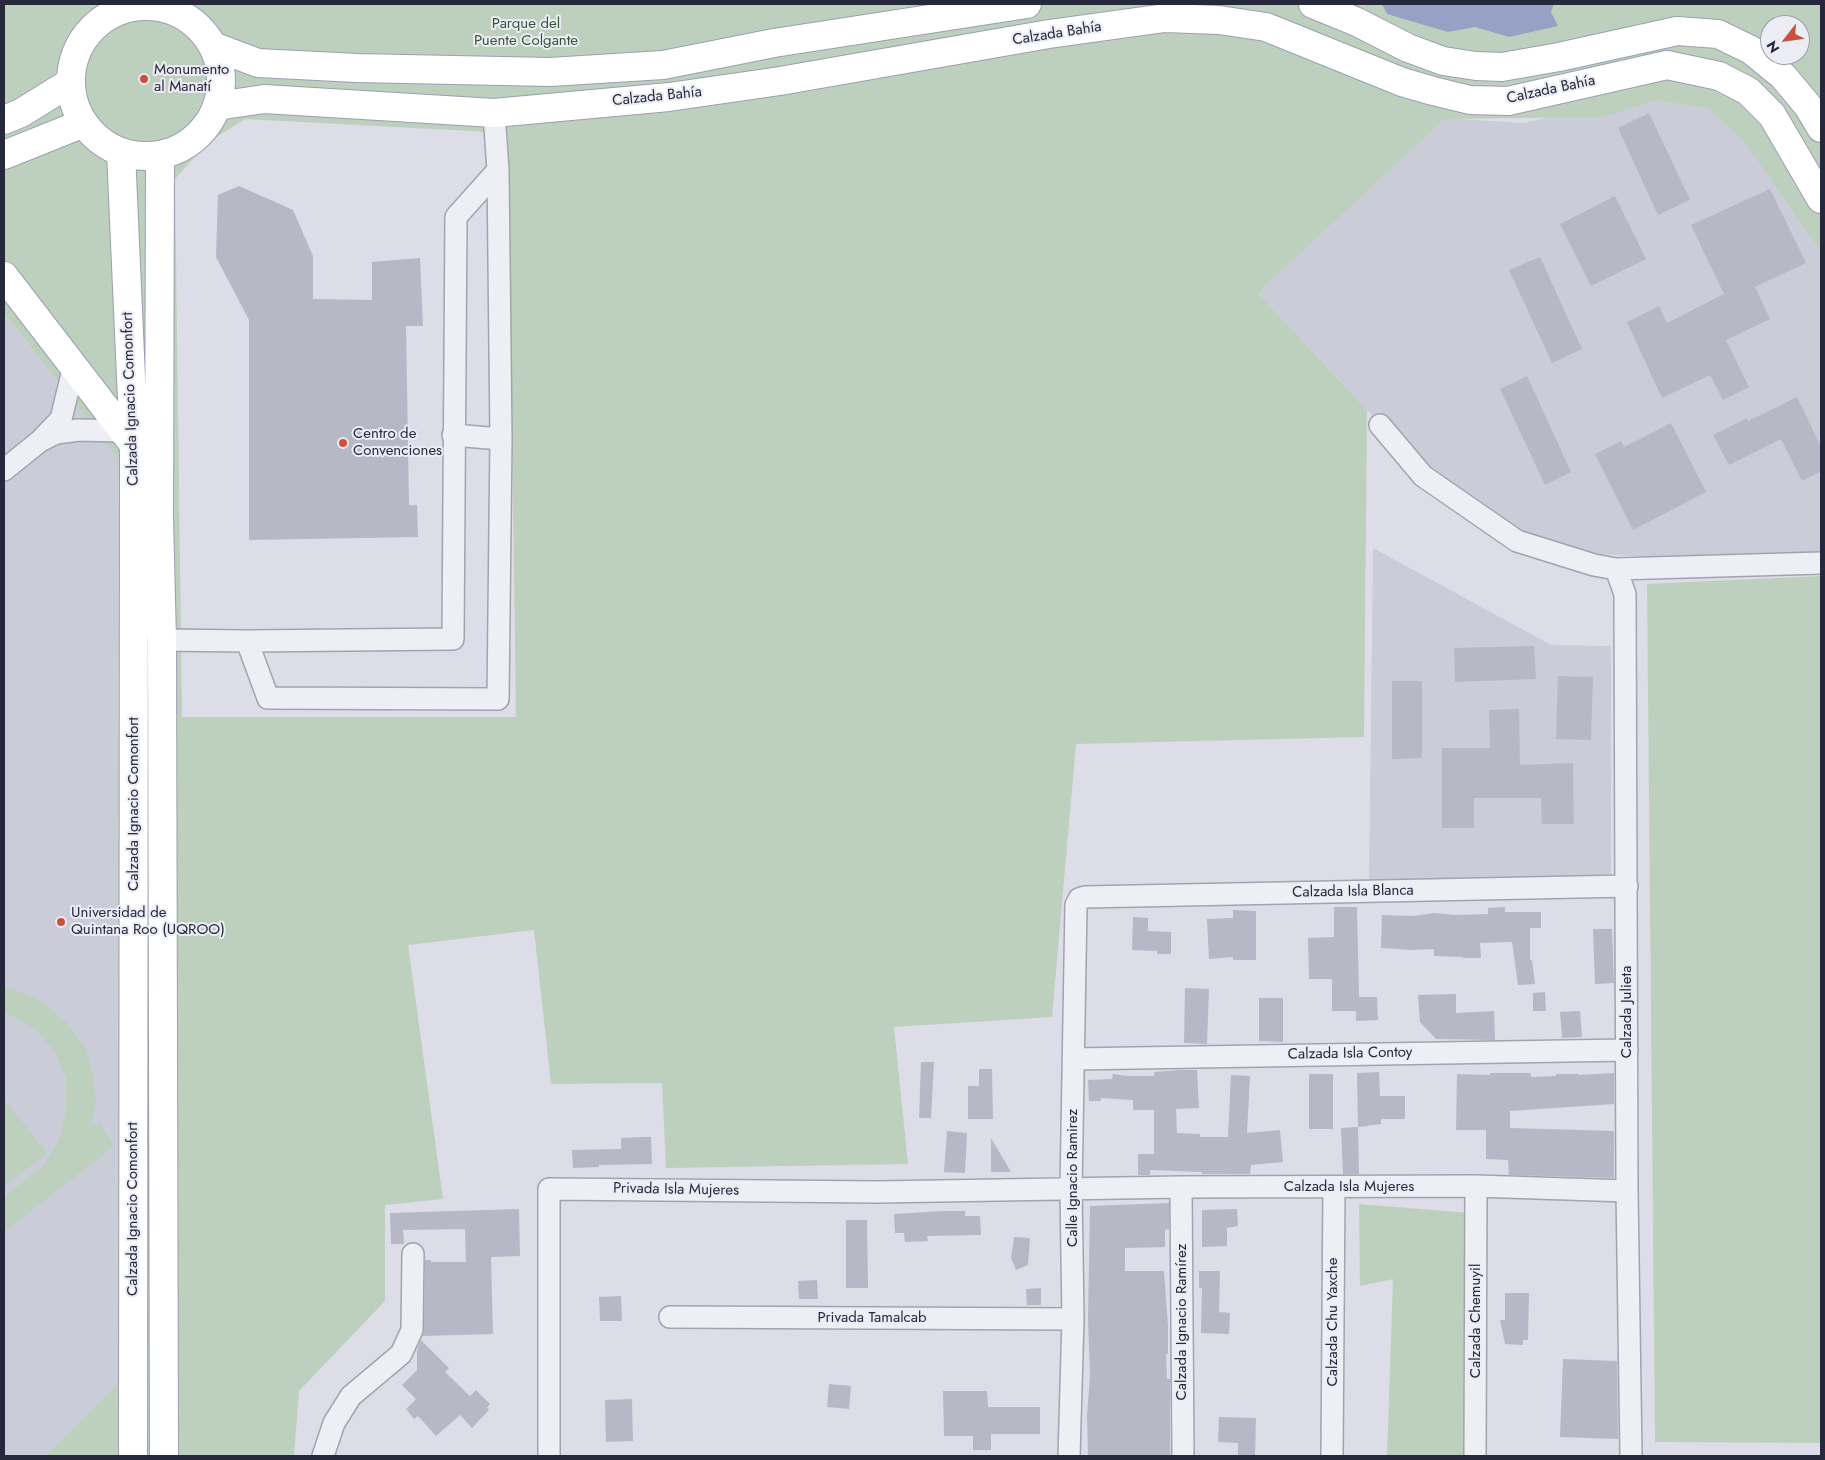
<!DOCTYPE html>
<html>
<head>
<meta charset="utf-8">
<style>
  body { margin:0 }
  #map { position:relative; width:1825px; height:1460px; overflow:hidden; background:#dcdde6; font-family:Jost,sans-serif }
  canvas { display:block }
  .frame { position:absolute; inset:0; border:5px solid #26283c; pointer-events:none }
  .north { position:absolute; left:1760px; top:15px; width:50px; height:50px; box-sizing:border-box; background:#ebecf4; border:1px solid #9c9eaa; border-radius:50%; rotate:240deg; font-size:14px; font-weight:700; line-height:20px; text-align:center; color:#26283c }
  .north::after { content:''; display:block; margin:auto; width:18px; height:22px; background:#cc5040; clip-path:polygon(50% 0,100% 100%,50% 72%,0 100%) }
</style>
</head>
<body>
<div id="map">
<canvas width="1825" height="1460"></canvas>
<div class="frame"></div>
<div class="north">N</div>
</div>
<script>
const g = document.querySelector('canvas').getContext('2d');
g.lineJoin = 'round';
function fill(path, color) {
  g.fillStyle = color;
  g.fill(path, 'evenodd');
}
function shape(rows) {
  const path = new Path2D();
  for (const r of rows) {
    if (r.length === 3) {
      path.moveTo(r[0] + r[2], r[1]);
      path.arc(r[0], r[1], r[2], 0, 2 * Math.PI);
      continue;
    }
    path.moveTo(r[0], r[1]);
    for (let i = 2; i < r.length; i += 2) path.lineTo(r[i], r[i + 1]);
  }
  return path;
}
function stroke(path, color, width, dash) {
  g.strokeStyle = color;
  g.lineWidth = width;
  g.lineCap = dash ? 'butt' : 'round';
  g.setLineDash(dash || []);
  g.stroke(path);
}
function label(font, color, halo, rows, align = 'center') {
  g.font = font + ' Jost,sans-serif';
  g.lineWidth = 4;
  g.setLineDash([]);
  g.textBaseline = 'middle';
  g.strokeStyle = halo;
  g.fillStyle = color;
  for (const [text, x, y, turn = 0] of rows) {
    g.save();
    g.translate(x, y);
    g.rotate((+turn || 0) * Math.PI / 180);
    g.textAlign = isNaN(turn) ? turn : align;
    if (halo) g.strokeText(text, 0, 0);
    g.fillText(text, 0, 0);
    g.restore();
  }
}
const built = shape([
  [1659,91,1718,106,1821,243,1821,554,1648,557,1599,554,1527,540,1425,472,1258,293,1444,118,1524,123,1605,105],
  [4,313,119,460,117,1384,45,1456,4,1456],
  [1373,548,1551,645,1611,646,1611,875,1369,883]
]);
const green = shape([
  [4,4,1821,4,1821,251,1744,141,1708,108,1655,100,1604,117,1444,119,1258,293,1367,410,1364,737,1076,744,1052,1017,894,1027,908,1164,666,1168,662,1083,551,1084,534,930,408,945,443,1199,385,1205,385,1301,299,1391,294,1455,45,1456,117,1384,119,460,4,313],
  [1770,25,1800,25,1800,55,1770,55],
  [245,119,508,133,516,717,182,717,175,179,207,143],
  [1821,576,1821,1443,1655,1442,1647,584],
  [4,987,13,989,43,1002,68,1024,86,1049,93,1075,96,1102,91,1125,99,1122,114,1146,4,1232,4,1197,44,1165,60,1138,66,1111,66,1077,55,1052,36,1030,14,1017,4,1013],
  [4,1099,47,1153,4,1187],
  [1359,1204,1469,1213,1469,1456,1387,1456,1393,1279,1360,1286]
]);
const water = shape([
  [1382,4,1554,4,1551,12,1558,26,1509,37,1475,27,1448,32,1387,14]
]);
const building = shape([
  [1649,113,1690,200,1658,215,1618,128],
  [239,186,293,210,313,256,313,299,372,300,372,262,420,258,423,326,406,326,409,505,417,505,418,537,249,540,249,320,216,257,218,195],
  [1770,189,1806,263,1755,287,1770,319,1726,340,1749,387,1723,400,1710,375,1662,398,1627,322,1659,306,1667,323,1724,294,1691,225],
  [1615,196,1646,259,1591,286,1560,224],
  [1540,257,1582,349,1552,363,1509,270],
  [1527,376,1571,472,1545,485,1500,389],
  [1797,397,1821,447,1821,471,1802,481,1781,439,1729,465,1713,435,1747,418,1748,421],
  [1671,423,1706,492,1633,530,1595,454,1621,441,1624,447],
  [1534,646,1536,679,1455,682,1454,648],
  [1558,676,1593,677,1591,740,1556,739],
  [1392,681,1422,681,1422,758,1392,759],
  [1519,709,1520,765,1573,763,1574,824,1542,824,1541,798,1474,798,1474,828,1442,828,1442,748,1490,748,1489,710],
  [1334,907,1357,907,1359,997,1377,997,1378,1020,1356,1021,1356,1011,1332,1011,1332,979,1309,979,1308,938,1334,937],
  [1505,907,1505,912,1541,912,1541,928,1530,928,1530,960,1532,960,1535,984,1518,985,1512,942,1480,943,1481,958,1463,958,1463,957,1434,956,1434,949,1412,950,1381,948,1382,915,1413,916,1434,913,1456,915,1488,914,1488,908],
  [1233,910,1256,911,1256,960,1233,960,1233,957,1209,959,1207,919,1233,918],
  [1133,917,1148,918,1148,931,1171,932,1171,954,1157,954,1157,951,1132,950],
  [1593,929,1612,929,1614,983,1595,984],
  [1185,988,1209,989,1207,1044,1184,1043],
  [1545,992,1546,1011,1533,1011,1533,993],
  [1456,994,1456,1013,1494,1011,1495,1040,1436,1039,1420,1022,1418,995],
  [1259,998,1283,998,1283,1042,1259,1041],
  [1580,1011,1582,1037,1562,1038,1560,1012],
  [921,1062,934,1062,931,1118,919,1118],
  [979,1069,992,1069,993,1119,968,1119,968,1086,979,1086],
  [1180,1070,1197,1070,1199,1108,1176,1109,1177,1133,1200,1134,1200,1137,1228,1137,1231,1075,1250,1076,1247,1133,1280,1130,1283,1162,1251,1165,1250,1174,1202,1174,1202,1172,1150,1170,1150,1175,1138,1175,1138,1154,1154,1154,1154,1110,1133,1110,1133,1100,1101,1098,1101,1101,1089,1101,1088,1080,1112,1079,1113,1074,1128,1076,1154,1076,1154,1072],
  [1379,1072,1380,1096,1405,1096,1405,1119,1381,1119,1381,1124,1358,1127,1357,1073],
  [1490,1073,1531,1073,1531,1077,1556,1076,1556,1074,1579,1074,1579,1075,1614,1073,1614,1104,1510,1111,1510,1128,1614,1131,1614,1178,1509,1175,1508,1160,1486,1159,1486,1130,1456,1130,1457,1074,1490,1075],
  [1309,1074,1333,1074,1333,1129,1309,1129],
  [1358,1127,1359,1174,1343,1174,1341,1128],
  [947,1131,967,1133,965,1173,944,1172],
  [644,1137,651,1137,652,1164,599,1165,599,1167,573,1168,572,1150,621,1149,621,1138],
  [991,1138,1011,1172,991,1172],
  [1169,1203,1169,1229,1165,1230,1165,1247,1125,1248,1125,1271,1164,1271,1168,1325,1168,1354,1166,1354,1167,1379,1170,1379,1170,1456,1088,1456,1087,1415,1090,1376,1088,1319,1090,1206],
  [519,1209,520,1256,491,1257,493,1334,423,1336,424,1330,425,1260,431,1260,431,1262,466,1262,465,1229,403,1230,404,1244,391,1244,390,1213],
  [1237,1209,1238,1226,1227,1228,1227,1246,1202,1247,1202,1210],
  [942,1211,965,1211,965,1216,980,1216,981,1235,927,1236,928,1241,905,1242,904,1233,895,1233,894,1214],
  [846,1220,867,1220,868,1288,846,1288],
  [1014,1237,1030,1238,1028,1265,1016,1270,1011,1258],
  [1199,1271,1220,1271,1219,1312,1230,1313,1229,1334,1201,1333,1202,1288,1199,1288],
  [817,1280,818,1299,799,1299,798,1281],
  [1041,1288,1041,1305,1027,1305,1026,1289],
  [1505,1293,1529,1293,1528,1340,1523,1340,1523,1345,1505,1344,1500,1320,1505,1320],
  [621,1296,622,1321,600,1321,599,1297],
  [421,1340,449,1368,445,1372,470,1396,476,1390,490,1404,487,1408,489,1410,472,1428,460,1415,436,1436,418,1416,414,1419,406,1409,416,1399,402,1385,417,1370,417,1350],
  [1563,1359,1617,1361,1618,1439,1560,1437],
  [829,1384,851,1386,849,1409,827,1407],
  [943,1391,987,1391,988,1407,1040,1407,1040,1434,991,1434,991,1450,973,1450,973,1436,944,1436],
  [632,1399,633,1441,606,1442,605,1400],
  [1219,1417,1256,1418,1255,1456,1238,1456,1238,1443,1218,1442]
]);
const minor = shape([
  [1380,425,1423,476,1517,541,1594,565,1616,569,1821,563],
  [453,435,501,439],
  [42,440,56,433,79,430,124,431],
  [4,470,40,441,61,419,74,366],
  [1616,569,1625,594,1627,1191,1631,1456],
  [162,640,247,641,453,639,456,217,498,170,494,113],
  [247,641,268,698,498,699,501,439,498,170],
  [1074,1059,1627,1050],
  [1181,1187,1183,1456],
  [670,1317,1073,1319],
  [323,1456,334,1423,351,1396,401,1354,412,1330,413,1254],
  [549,1456,549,1189,878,1192,1181,1187,1476,1186,1627,1191],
  [1069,1456,1073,1319,1071,1189,1076,905,1079,899,1085,897,1627,886],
  [1332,1456,1334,1187],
  [1475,1456,1476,1186]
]);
const major = shape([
  [1313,4,1357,22,1408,48,1443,61,1476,66,1502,67,1559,57,1677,31,1718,34,1751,50,1783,76,1808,106,1821,128],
  [146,81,75],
  [213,46,258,63,357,68,550,72,663,65,774,43,1027,4],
  [217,106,264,99,494,113,669,97,780,81,1049,34,1165,18,1219,20,1266,27,1402,82,1433,91,1470,100,1508,101,1667,65,1719,76,1748,91,1772,115,1821,199],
  [4,120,21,113,71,82],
  [121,152,134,445,133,1456],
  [4,155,84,123],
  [160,155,159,518,162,640,164,1456],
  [4,276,134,445]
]);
const markers = [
  [144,79,5,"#cc5040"],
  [343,443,5,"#cc5040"],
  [61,922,5,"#cc5040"]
];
const parkNames = [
  ["Parque del",526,24],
  ["Puente Colgante",526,41]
];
const streetNames = [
  ["Calzada Bahía",1057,34,-9],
  ["Calzada Bahía",1551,90,-12],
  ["Calzada Bahía",657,97,-6],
  ["Calzada Ignacio Comonfort",131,399,-92],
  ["Calzada Ignacio Comonfort",134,804,-90],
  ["Calzada Isla Blanca",1353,892,-1],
  ["Calzada Julieta",1627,1012,-90],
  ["Calzada Isla Contoy",1350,1054,-1],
  ["Calle Ignacio Ramirez",1073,1178,-90],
  ["Calzada Isla Mujeres",1349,1187],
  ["Privada Isla Mujeres",676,1190,1],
  ["Calzada Ignacio Comonfort",133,1209,-90],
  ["Privada Tamalcab",872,1318],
  ["Calzada Chemuyil",1476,1321,-90],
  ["Calzada Ignacio Ramírez",1182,1322,-90],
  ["Calzada Chu Yaxche",1333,1322,-90]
];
const poiNames = [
  ["Monumento",154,70],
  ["al Manatí",154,87],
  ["Centro de",353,434],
  ["Convenciones",353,451],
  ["Universidad de",71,913],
  ["Quintana Roo (UQROO)",71,930]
];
fill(built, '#caccd8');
fill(green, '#bdd0bd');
fill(water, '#97a1c6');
fill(building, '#b6b8c6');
stroke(minor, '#a2a3b0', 24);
stroke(major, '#9b9fb2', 30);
stroke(minor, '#eeeff5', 21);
stroke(major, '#fff', 28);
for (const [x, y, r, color] of markers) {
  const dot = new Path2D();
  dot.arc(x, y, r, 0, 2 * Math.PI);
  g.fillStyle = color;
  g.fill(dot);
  stroke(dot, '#ebecf4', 2);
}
label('15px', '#345736', '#ebecf4', parkNames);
label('15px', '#26283c', '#ebecf4', streetNames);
label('15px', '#26283c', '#ebecf4', poiNames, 'left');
</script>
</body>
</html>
